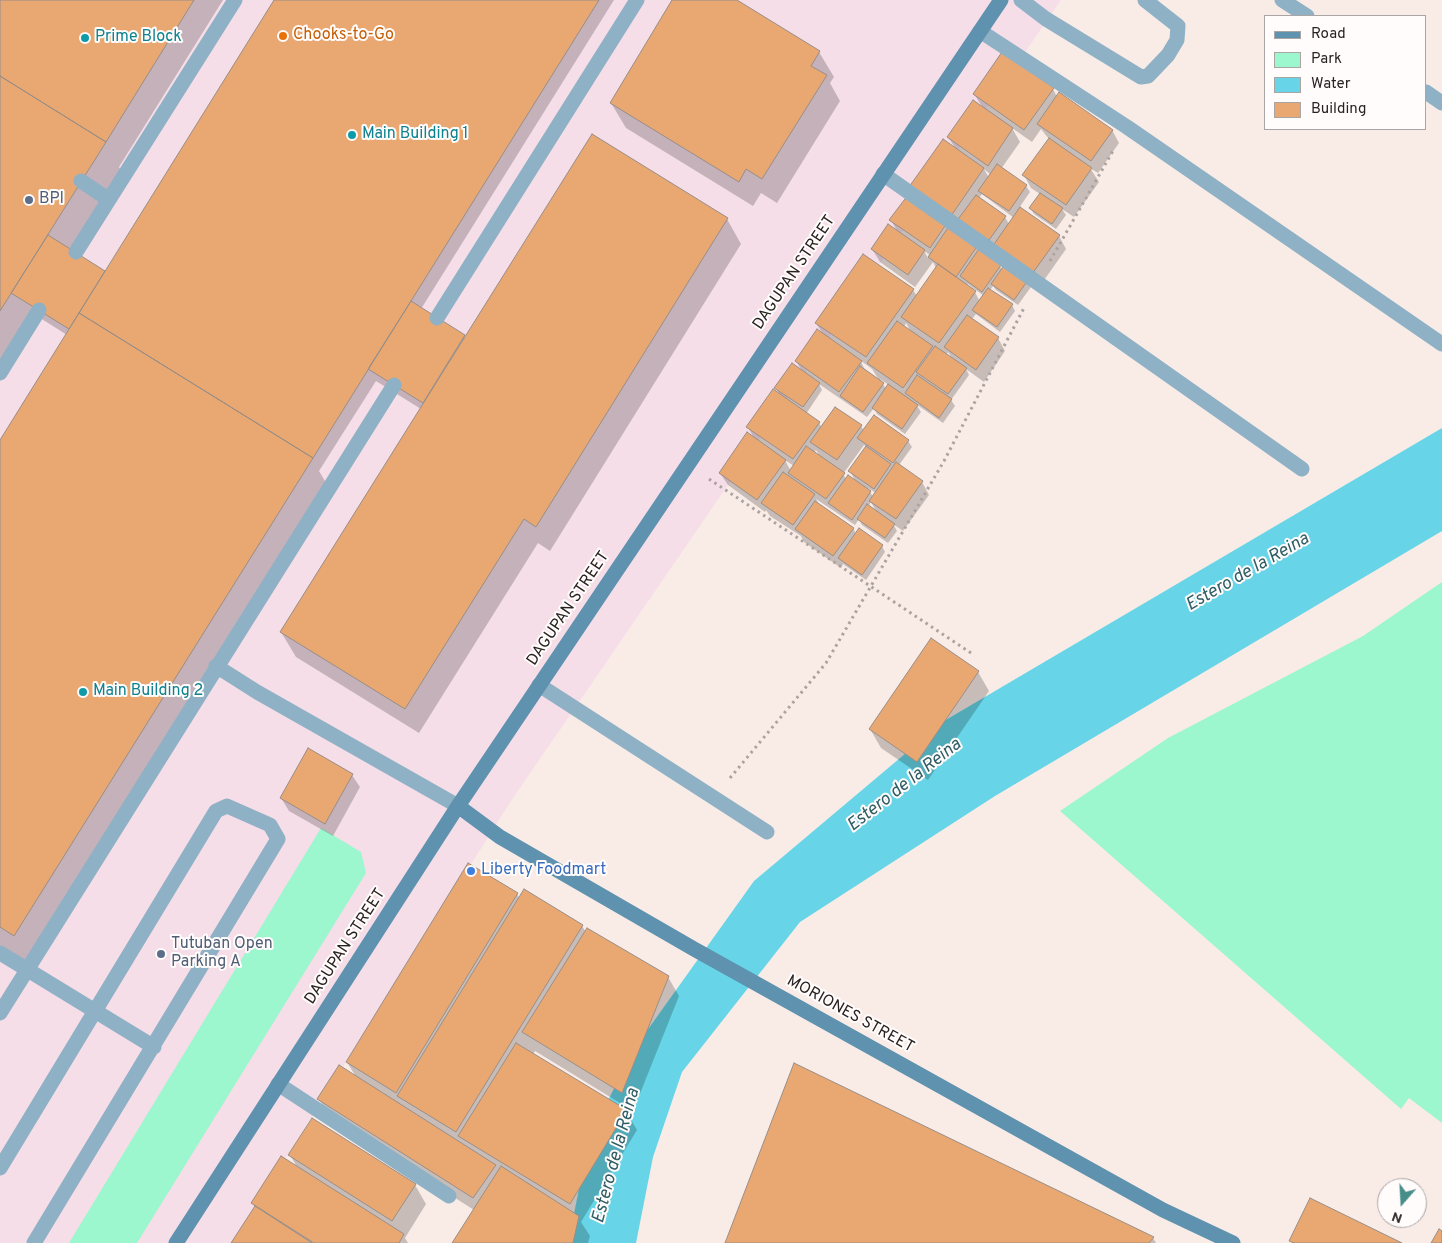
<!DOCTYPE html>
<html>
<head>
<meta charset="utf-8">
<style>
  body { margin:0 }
  #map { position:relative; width:1442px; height:1243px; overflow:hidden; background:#f9ece7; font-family:Overpass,sans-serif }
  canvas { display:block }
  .legend { position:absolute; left:1264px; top:15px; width:162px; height:115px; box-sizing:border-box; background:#fffcfb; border:1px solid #a9a5a4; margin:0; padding:6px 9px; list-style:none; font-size:15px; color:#282321 }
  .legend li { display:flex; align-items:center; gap:10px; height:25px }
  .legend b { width:25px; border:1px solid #a9a5a4 }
  .north { position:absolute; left:1377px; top:1178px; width:50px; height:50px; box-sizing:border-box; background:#fffcfb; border:1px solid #a9a5a4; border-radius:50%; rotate:199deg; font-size:14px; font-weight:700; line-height:20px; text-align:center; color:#282321 }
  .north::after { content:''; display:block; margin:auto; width:18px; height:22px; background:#478d88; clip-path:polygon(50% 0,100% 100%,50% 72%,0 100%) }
</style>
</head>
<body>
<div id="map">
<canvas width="1442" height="1243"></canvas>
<ul class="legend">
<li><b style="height:6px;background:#5e92af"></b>Road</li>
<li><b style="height:14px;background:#9cf6ce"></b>Park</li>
<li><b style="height:14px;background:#67d5e7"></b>Water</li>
<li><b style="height:14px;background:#e9a772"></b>Building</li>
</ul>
<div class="north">N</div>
</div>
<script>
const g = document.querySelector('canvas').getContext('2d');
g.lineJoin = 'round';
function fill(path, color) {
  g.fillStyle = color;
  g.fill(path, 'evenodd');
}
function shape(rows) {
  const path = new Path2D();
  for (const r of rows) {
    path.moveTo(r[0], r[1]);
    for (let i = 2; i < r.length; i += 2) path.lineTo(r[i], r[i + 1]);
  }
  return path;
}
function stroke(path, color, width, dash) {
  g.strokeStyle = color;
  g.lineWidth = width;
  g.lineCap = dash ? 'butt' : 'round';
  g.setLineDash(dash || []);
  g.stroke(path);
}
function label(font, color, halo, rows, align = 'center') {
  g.font = font + ' Overpass,sans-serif';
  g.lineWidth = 4;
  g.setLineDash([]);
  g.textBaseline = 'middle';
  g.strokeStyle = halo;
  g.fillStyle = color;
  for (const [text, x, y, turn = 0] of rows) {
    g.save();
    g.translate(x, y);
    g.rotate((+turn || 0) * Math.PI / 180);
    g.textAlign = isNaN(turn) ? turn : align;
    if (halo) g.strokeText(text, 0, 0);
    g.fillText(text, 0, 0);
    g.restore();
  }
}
const commercial = shape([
  [0,0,1061,0,511,801,232,1243,0,1243]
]);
const green = shape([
  [1442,582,1442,1123,1409,1098,1401,1109,1060,811,1168,738,1363,636],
  [321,828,361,852,366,873,137,1243,69,1243]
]);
const water = shape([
  [1442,428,1442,531,995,796,800,922,682,1072,653,1157,636,1243,568,1243,590,1135,636,1046,754,881,944,721]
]);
const shadow = shape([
  [0,0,223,0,119,167,125,177,76,254,106,272,276,0,614,0,421,309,465,338,727,219,741,244,550,551,538,543,419,733,296,657,281,632,421,409,376,381,319,471,332,493,34,969,0,948,0,442,67,335,37,316,0,376],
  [674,0,734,0,819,52,834,77,830,83,840,101,777,203,761,193,753,206,626,128,611,103],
  [1053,89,1057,97,1112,130,1119,143,1098,173,1090,168,1099,182,1074,217,1062,209,1066,215,1056,229,1034,214,1030,208,1040,194,1031,188,1024,175,1049,139,1041,129,1032,142,1012,128,1020,142,1001,169,1026,186,1030,192,1019,208,1059,236,1066,249,1040,286,918,200,956,149,948,137,983,108,974,94],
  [984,169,991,175,989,178],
  [982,194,1014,218,1009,224,1005,217,979,198],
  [908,197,1000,266,1002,270,1005,266,1031,287,1018,305,996,290,993,286,990,290,1012,305,1015,311,1000,332,976,314,972,319,998,338,1005,351,984,382,966,369,969,375,951,400,955,406,943,423,916,404,921,412,905,434,877,414,874,408,867,417,819,384,822,390,806,414,819,423,822,428,861,426,864,431,908,441,912,447,899,465,922,482,929,495,903,531,893,524,897,531,888,543,862,525,859,519,855,525,816,499,820,506,853,528,856,534,882,546,885,552,866,580,843,564,841,568,804,542,801,536,770,516,766,510,765,512,728,485,720,473,755,440,748,427,781,397,776,388,803,373,796,361,824,336,816,323,913,290,917,296,936,268,933,262,915,287,880,262,872,249,898,233,891,220],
  [924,251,930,255,928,258],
  [968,284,984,296,980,302,975,292,966,286],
  [906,323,911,332,904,327],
  [948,352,953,360,946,356],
  [860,360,872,369,879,380,866,372],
  [880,379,889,385,886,389],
  [864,445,867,447,850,471,856,482,846,479,843,474],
  [816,450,821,458,814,453],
  [785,460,794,466,791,471,788,466],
  [868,488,876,493,873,497],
  [871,502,877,513,868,507],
  [978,672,989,691,928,780,881,748,870,729],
  [352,775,360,787,333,836,289,811,281,798],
  [525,891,582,926,586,932,668,977,679,996,633,1111,535,1051,533,1054,626,1111,637,1130,581,1222,590,1236,588,1243,454,1243,474,1210,330,1118,319,1099,356,1077,347,1062,517,894,520,899],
  [290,1155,415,1185,426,1204,405,1238,408,1243,233,1243,255,1208,253,1203,297,1167],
  [1153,1238,1156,1243,726,1243]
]);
const building = shape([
  [0,0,194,0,106,142,0,76,0,0],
  [274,0,599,0,313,458,79,313,274,0],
  [672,0,737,0,820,51,811,66,827,75,762,179,746,169,739,182,610,103,672,0],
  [1002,52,1054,88,1024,130,973,94,1002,52],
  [0,76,106,142,0,311,0,76],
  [1059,92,1113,130,1091,161,1037,124,1059,92],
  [973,100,1013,128,988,166,947,137,973,100],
  [592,134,728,218,536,527,524,519,405,709,280,632,592,134],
  [1049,138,1092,168,1066,205,1022,175,1049,138],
  [943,139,984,168,951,216,909,187,943,139],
  [997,164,1027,185,1009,211,978,191,997,164],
  [1040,193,1063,208,1052,224,1029,208,1040,193],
  [908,195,947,223,930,248,889,220,908,195],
  [976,195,1006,216,987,243,956,222,976,195],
  [1020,207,1060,235,1032,274,992,247,1020,207],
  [888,224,925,250,908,275,871,249,888,224],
  [950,225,978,245,956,277,928,257,950,225],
  [48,235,105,271,69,329,11,293,48,235],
  [979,249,1001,265,982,292,960,276,979,249],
  [863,254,914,289,866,357,815,323,863,254],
  [938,264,976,291,939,343,901,317,938,264],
  [1005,264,1028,280,1014,300,991,284,1005,264],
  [988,288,1013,304,997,327,972,310,988,288],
  [411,301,465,335,423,403,368,369,411,301],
  [79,313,313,458,14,936,0,927,0,440,79,313],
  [967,315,999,337,976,370,944,347,967,315],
  [897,321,933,346,903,388,867,363,897,321],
  [817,329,862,361,839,392,795,361,817,329],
  [935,346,967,368,948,394,916,372,935,346],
  [792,363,820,383,803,407,774,388,792,363],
  [860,366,884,383,863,412,840,396,860,366],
  [917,375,952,399,939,418,905,393,917,375],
  [888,384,918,405,902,429,872,408,888,384],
  [773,389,820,422,793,459,746,427,773,389],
  [835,407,862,425,837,460,810,442,835,407],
  [874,415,909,440,893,463,857,438,874,415],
  [747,432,786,460,757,500,719,473,747,432],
  [806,446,845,473,826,499,788,473,806,446],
  [866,446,891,464,874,489,848,471,866,446],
  [896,462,923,481,896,519,869,501,896,462],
  [783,472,815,494,793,525,761,503,783,472],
  [848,475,871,491,852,520,828,503,848,475],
  [815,501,854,528,833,556,795,529,815,501],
  [867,504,895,524,885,538,857,519,867,504],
  [859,528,883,545,862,575,838,558,859,528],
  [931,638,979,671,917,762,869,729,931,638],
  [308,748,353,774,325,824,280,798,308,748],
  [468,863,518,893,396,1093,346,1062,468,863],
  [524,889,583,925,456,1132,397,1096,524,889],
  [587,928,669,976,622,1093,522,1032,587,928],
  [516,1043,627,1110,570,1204,458,1136,516,1043],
  [794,1063,1154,1237,1149,1243,725,1243,794,1063],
  [339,1065,496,1165,473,1198,317,1099,339,1065],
  [312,1118,416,1184,392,1221,288,1155,312,1118],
  [281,1156,404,1234,399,1243,314,1243,251,1203,281,1156],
  [501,1166,579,1216,573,1243,452,1243,501,1166],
  [1310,1198,1402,1243,1294,1243,1289,1241,1310,1198],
  [255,1206,312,1243,231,1243,255,1206],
  [1439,1229,1442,1231,1442,1243,1431,1243,1439,1229]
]);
const path = shape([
  [1050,261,1114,149],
  [709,479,971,653],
  [730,778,826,663,944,461,1025,306]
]);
const lane = shape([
  [1021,0,1046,19,1141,77,1148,76,1168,55,1177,40,1178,26,1145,0],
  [1282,0,1307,16],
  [980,31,1127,127,1442,344],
  [1426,92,1442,103],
  [883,174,1302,469],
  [81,181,108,199],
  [76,252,235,0],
  [437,318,637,0],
  [0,373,39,310],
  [216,666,257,692,458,806],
  [539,685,767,832],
  [0,953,154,1047],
  [0,1013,394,385],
  [278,1084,449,1196],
  [0,1168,216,811,227,806,270,825,278,839,34,1243]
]);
const secondary = shape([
  [458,806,500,837,694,949,1163,1210,1233,1243],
  [176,1243,458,806,1001,0]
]);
const markers = [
  [283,36,5,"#e8710a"],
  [85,38,5,"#0f9aa8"],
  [352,135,5,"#0f9aa8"],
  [29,200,5,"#5c6f8a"],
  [83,692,5,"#0f9aa8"],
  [471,871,5,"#3f7fe0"],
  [161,954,5,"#5c6f8a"]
];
const foodNames = [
  ["Chooks-to-Go",293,36]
];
const cultureNames = [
  ["Prime Block",95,38],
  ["Main Building 1",362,135],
  ["Main Building 2",93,692]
];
const serviceNames = [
  ["BPI",39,200],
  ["Tutuban Open",171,945],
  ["Parking A",171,963]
];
const streetNames = [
  ["DAGUPAN STREET",795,273,-56],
  ["DAGUPAN STREET",569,609,-56],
  ["DAGUPAN STREET",346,947,-57],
  ["MORIONES STREET",850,1015,29]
];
const shopNames = [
  ["Liberty Foodmart",481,871]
];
const waterNames = [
  ["Estero de la Reina",1248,573,-30],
  ["Estero de la Reina",905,786,-38],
  ["Estero de la Reina",617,1156,-75]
];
fill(commercial, '#f6dee9');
fill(green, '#9cf6ce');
fill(water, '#67d5e7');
fill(shadow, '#0003');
fill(building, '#e9a772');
stroke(building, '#988e87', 1);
stroke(path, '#aca29e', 3, [2.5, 4]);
stroke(lane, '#8fb1c5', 15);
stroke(secondary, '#5e92af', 15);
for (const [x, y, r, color] of markers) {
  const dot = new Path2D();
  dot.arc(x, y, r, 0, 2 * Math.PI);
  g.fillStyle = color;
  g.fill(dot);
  stroke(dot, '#fffcfb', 2);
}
label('16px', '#c56008', '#fffcfb', foodNames, 'left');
label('16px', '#0d838f', '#fffcfb', cultureNames, 'left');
label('16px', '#4e5e75', '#fffcfb', serviceNames, 'left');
label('16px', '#282321', '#fffcfb', streetNames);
label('16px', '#366cbe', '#fffcfb', shopNames, 'left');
label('italic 18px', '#2d5d65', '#fffcfb', waterNames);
</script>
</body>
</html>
